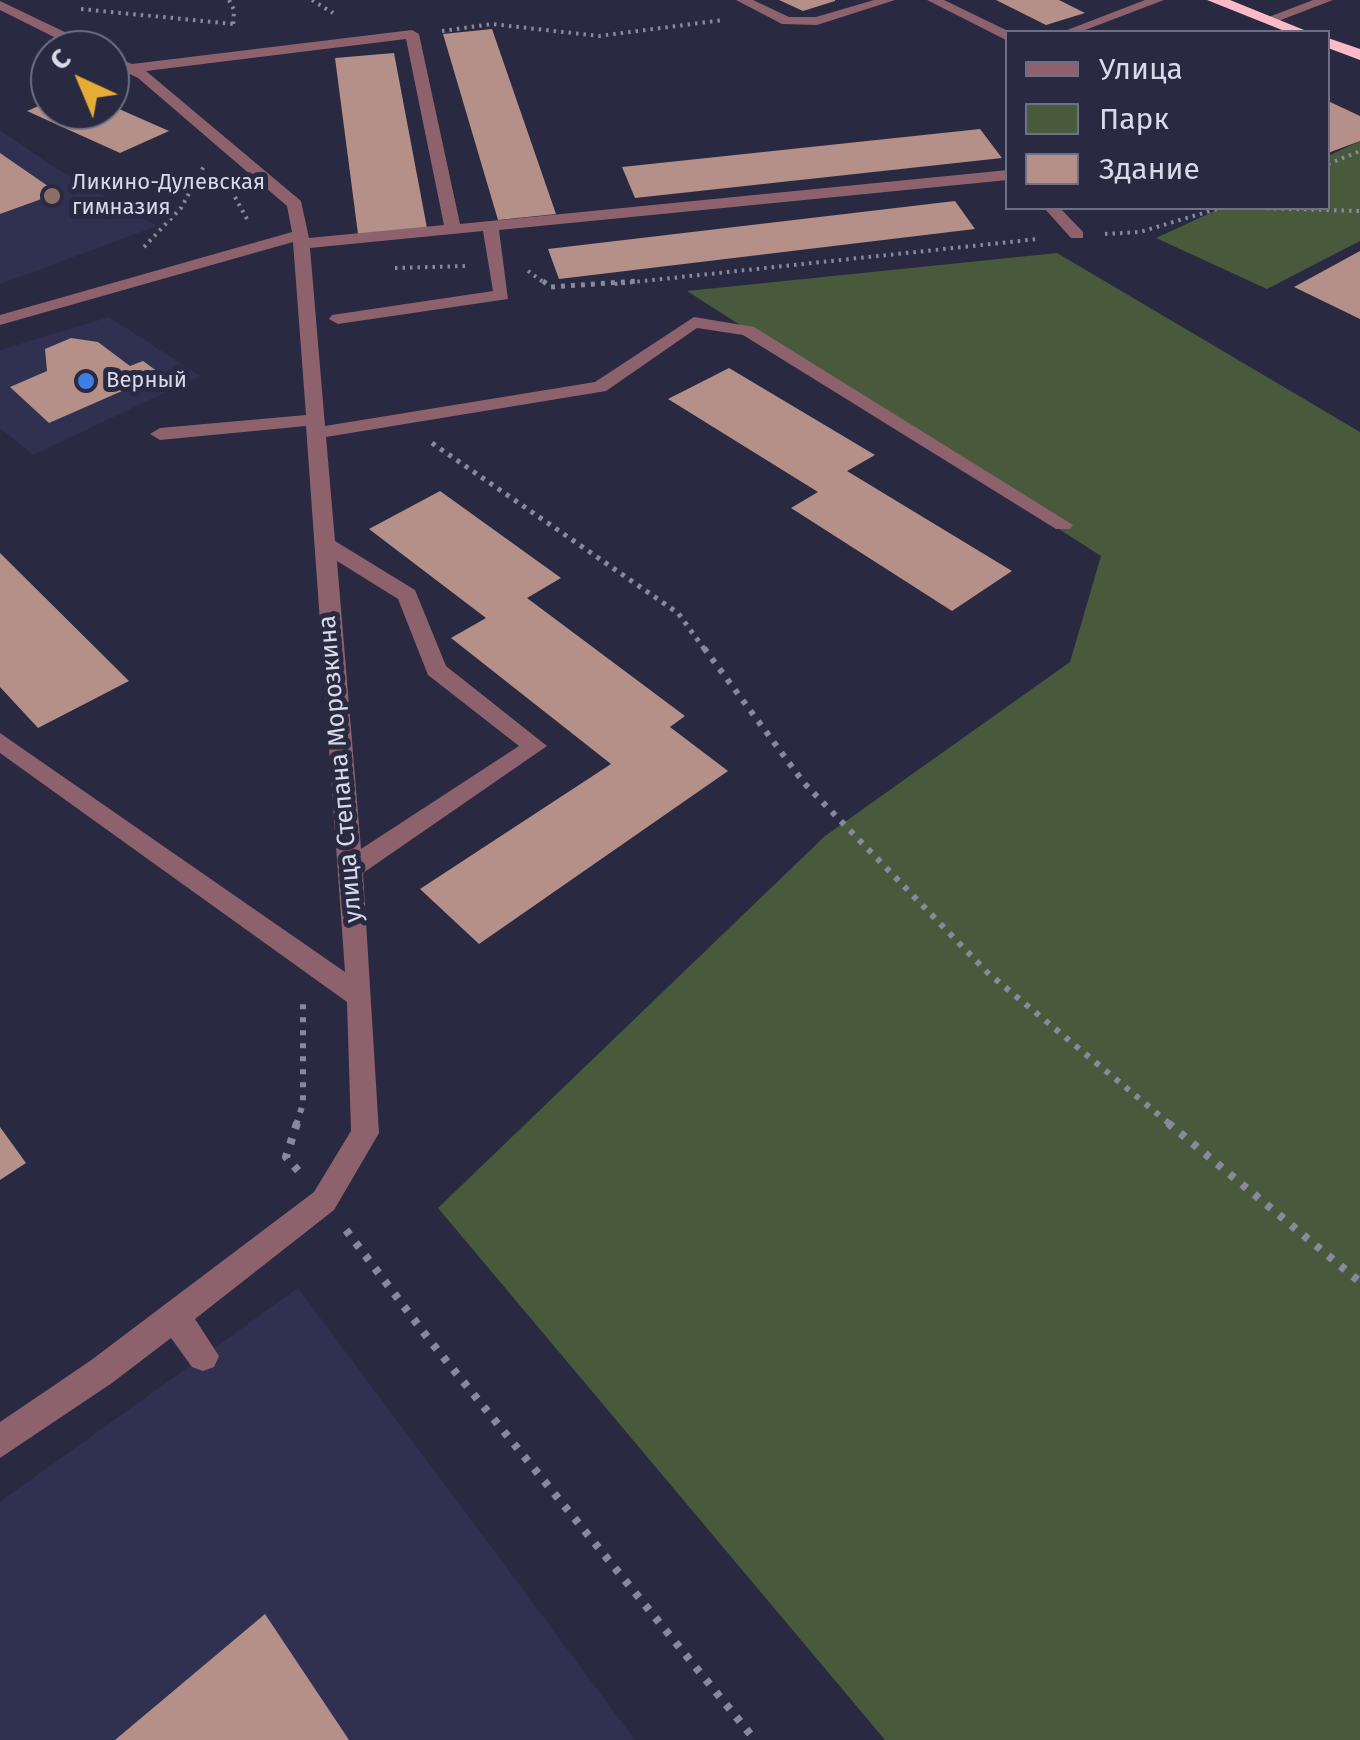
<!DOCTYPE html>
<html>
<head>
<meta charset="utf-8">
<style>
  body { margin:0 }
  #map { position:relative; width:1360px; height:1740px; overflow:hidden; background:#292942; font-family:"Fira Sans",sans-serif }
  canvas { display:block }
  .legend { position:absolute; left:1005px; top:30px; width:325px; height:180px; box-sizing:border-box; background:#292942; border:2px solid #6f7085; margin:0; padding:12px 18px; list-style:none; font-size:30px; color:#d8daea }
  .legend li { display:flex; align-items:center; gap:20px; height:50px }
  .legend b { width:50px; border:2px solid #6f7085 }
  .north { position:absolute; left:30px; top:30px; width:100px; height:100px; box-sizing:border-box; background:#292942; border:2px solid #6f7085; border-radius:50%; rotate:316deg; font-size:28px; font-weight:700; line-height:40px; text-align:center; color:#d8daea }
  .north::after { content:''; display:block; margin:auto; width:35px; height:45px; background:#e5ad35; clip-path:polygon(50% 0,100% 100%,50% 72%,0 100%) }
</style>
</head>
<body>
<div id="map">
<canvas width="1360" height="1740"></canvas>
<ul class="legend">
<li><b style="height:12px;background:#8d626c"></b>Улица</li>
<li><b style="height:28px;background:#495a3c"></b>Парк</li>
<li><b style="height:28px;background:#b49089"></b>Здание</li>
</ul>
<div class="north">С</div>
</div>
<script>
const g = document.querySelector('canvas').getContext('2d');
g.lineJoin = 'round';
function fill(path, color) {
  g.fillStyle = color;
  g.fill(path, 'evenodd');
}
function shape(rows) {
  const path = new Path2D();
  for (const r of rows) {
    path.moveTo(r[0], r[1]);
    for (let i = 2; i < r.length; i += 2) path.lineTo(r[i], r[i + 1]);
  }
  return path;
}
function stroke(path, color, width, dash) {
  g.strokeStyle = color;
  g.lineWidth = width;
  g.lineCap = dash ? 'butt' : 'round';
  g.setLineDash(dash || []);
  g.stroke(path);
}
function label(font, color, halo, rows, align = 'center') {
  g.font = font + ' "Fira Sans",sans-serif';
  g.lineWidth = 10;
  g.setLineDash([]);
  g.textBaseline = 'middle';
  g.strokeStyle = halo;
  g.fillStyle = color;
  for (const [text, x, y, turn = 0] of rows) {
    g.save();
    g.translate(x, y);
    g.rotate((+turn || 0) * Math.PI / 180);
    g.textAlign = isNaN(turn) ? turn : align;
    if (halo) g.strokeText(text, 0, 0);
    g.fillText(text, 0, 0);
    g.restore();
  }
}
const built = shape([
  [0,130,52,166,157,226,0,284],
  [109,317,200,376,33,455,0,428,0,350],
  [298,1288,635,1740,0,1740,0,1502]
]);
const green = shape([
  [1360,141,1360,241,1267,289,1156,238,1221,208,1328,208,1328,156],
  [1057,253,1360,432,1360,1740,885,1740,438,1208,825,836,1070,662,1101,556,687,291]
]);
const building = shape([
  [779,0,835,0,835,1,803,11],
  [996,0,1059,0,1085,13,1046,25],
  [492,29,556,214,498,220,443,34],
  [394,53,427,228,358,234,335,58],
  [50,101,50,110,110,110,110,105,169,131,120,153,27,111],
  [1328,101,1360,116,1360,141,1328,153],
  [980,129,1002,158,635,198,622,167],
  [0,153,58,193,0,214],
  [955,201,975,229,559,279,548,249],
  [1360,251,1360,319,1294,287],
  [71,338,98,342,130,366,143,361,161,374,49,423,10,387,47,371,45,349],
  [729,368,875,455,847,471,1012,571,952,611,791,508,818,492,668,399],
  [440,491,561,578,527,598,685,716,670,727,728,771,479,944,420,889,611,764,451,638,486,618,369,529],
  [0,553,129,681,38,728,0,687],
  [0,1127,26,1163,0,1180],
  [265,1614,349,1740,115,1740]
]);
const pathFar3 = shape([
  [229,0,234,10,233,28],
  [312,0,333,13],
  [81,9,233,24],
  [442,31,492,24,599,36,723,20],
  [1328,164,1360,151],
  [235,197,248,221],
  [1259,208,1360,211],
  [1105,234,1140,232,1220,208],
  [144,247,181,208,204,166],
  [395,268,467,266],
  [528,271,546,284],
  [615,284,1038,239]
]);
const pathFar2 = shape([
  [543,281,551,287,638,281],
  [432,443,678,613,705,650]
]);
const pathFar1 = shape([
  [704,648,804,783,988,973,1171,1125],
  [296,1125,303,1104,303,999]
]);
const path = shape([
  [297,1123,286,1157,301,1174],
  [1168,1123,1360,1282],
  [346,1230,431,1342,755,1740]
]);
const minor = shape([
  [736,0,753,0,789,17,816,17,874,0,895,0,817,25,782,24,736,0],
  [927,0,944,0,1010,32,1008,41,927,0],
  [1145,0,1164,0,1080,32,1062,32,1145,0],
  [1313,0,1333,0,1273,23,1261,20,1313,0],
  [0,1,96,47,98,50,80,50,0,10,0,1],
  [412,30,419,34,460,224,1008,170,1008,180,499,230,508,299,338,324,329,319,332,315,493,291,483,231,310,248,325,426,595,382,694,317,754,327,1073,525,1070,529,1056,529,743,335,697,328,606,391,326,437,335,541,415,590,446,666,547,746,363,873,379,1133,334,1210,195,1319,219,1356,214,1367,203,1371,192,1367,171,1338,112,1383,0,1458,0,1422,90,1361,314,1192,351,1131,347,1002,0,753,0,733,345,972,306,426,160,440,150,434,160,428,306,415,293,242,0,325,0,315,292,232,287,206,138,78,110,64,110,55,132,64,412,30],
  [406,39,444,225,309,238,301,201,146,71,406,39],
  [337,561,398,599,428,675,519,746,361,849,337,561],
  [1044,208,1060,208,1083,232,1083,238,1071,238,1044,208]
]);
const highway = shape([
  [1207,0,1230,0,1309,32,1287,32,1207,0],
  [1328,38,1360,49,1360,60,1328,48,1328,38]
]);
const markers = [
  [52,196,10,"#8d6e63"],
  [86,381,10,"#3f7fe0"]
];
const farPoinames = [
  ["Ликино-Дулевская",72,183],
  ["гимназия",72,208],
  ["Верный",106,381]
];
const streetNames = [
  ["улица Степана Морозкина",341,769,-95]
];
fill(built, '#303150');
fill(green, '#495a3c');
fill(building, '#b49089');
stroke(pathFar3, '#88899d', 4, [2.5, 5]);
stroke(pathFar2, '#88899d', 5, [4, 6]);
stroke(pathFar1, '#88899d', 6, [5, 8]);
stroke(path, '#88899d', 8, [6, 10]);
fill(minor, '#8d626c');
fill(highway, '#fabac8');
for (const [x, y, r, color] of markers) {
  const dot = new Path2D();
  dot.arc(x, y, r, 0, 2 * Math.PI);
  g.fillStyle = color;
  g.fill(dot);
  stroke(dot, '#292942', 4);
}
label('22px', '#d8daea', '#292942', farPoinames, 'left');
label('25px', '#d8daea', '#292942', streetNames);
</script>
</body>
</html>
